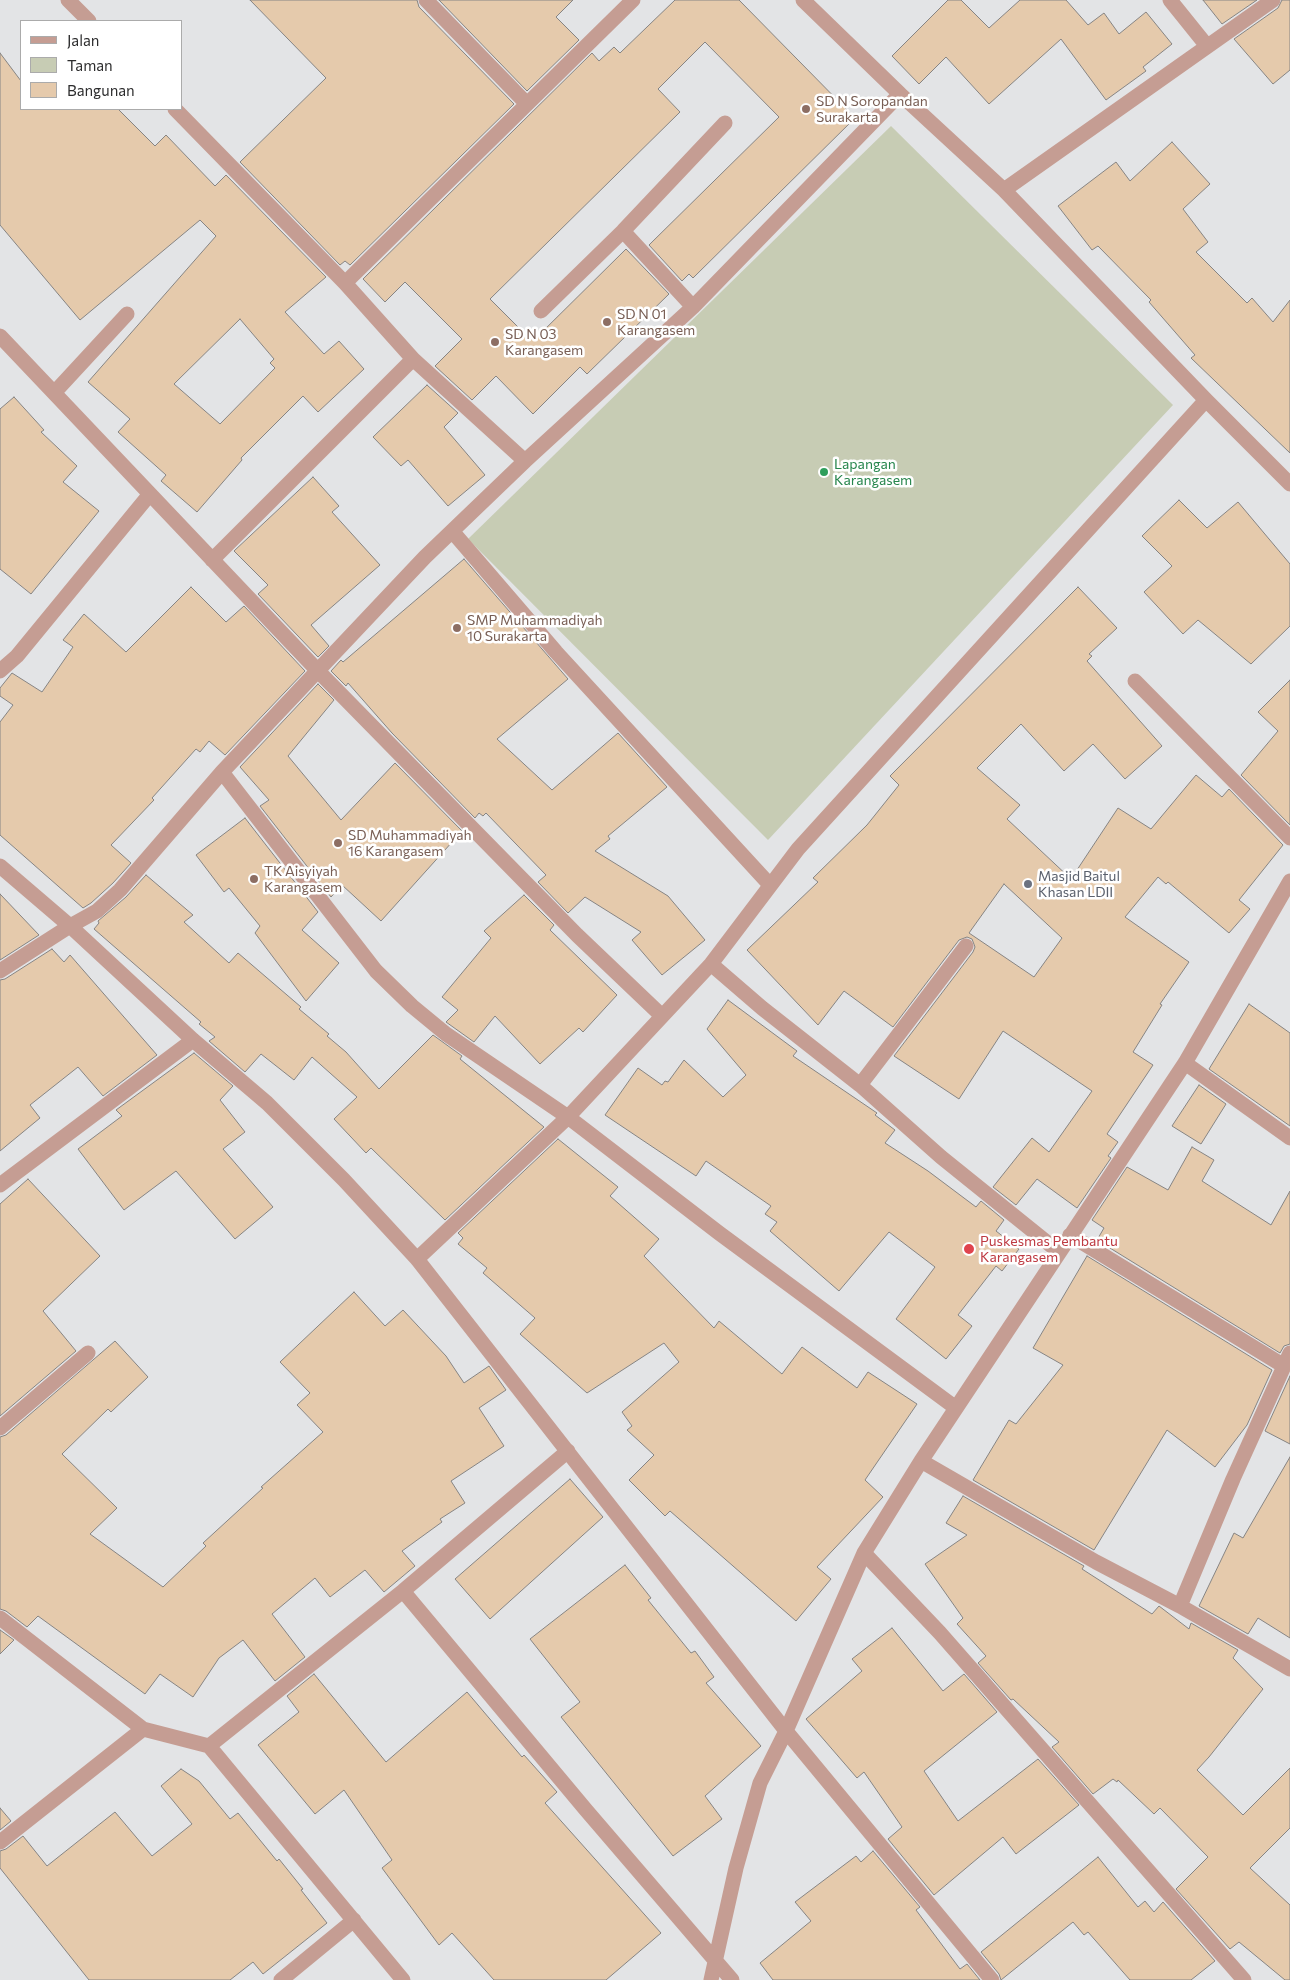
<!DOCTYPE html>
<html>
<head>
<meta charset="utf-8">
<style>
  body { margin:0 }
  #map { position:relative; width:1290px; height:1980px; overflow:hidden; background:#e3e4e6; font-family:Commissioner,sans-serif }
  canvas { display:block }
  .legend { position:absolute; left:20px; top:20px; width:162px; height:90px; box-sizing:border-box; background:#fff; border:1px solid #ababab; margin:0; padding:6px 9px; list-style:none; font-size:15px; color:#2c2c2d }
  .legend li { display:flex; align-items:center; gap:10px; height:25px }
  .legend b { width:25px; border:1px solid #ababab }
</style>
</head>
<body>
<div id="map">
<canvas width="1290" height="1980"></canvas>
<ul class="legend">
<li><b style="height:6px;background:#c59d93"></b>Jalan</li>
<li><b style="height:14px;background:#c7ccb4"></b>Taman</li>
<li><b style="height:14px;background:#e5caac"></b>Bangunan</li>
</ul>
</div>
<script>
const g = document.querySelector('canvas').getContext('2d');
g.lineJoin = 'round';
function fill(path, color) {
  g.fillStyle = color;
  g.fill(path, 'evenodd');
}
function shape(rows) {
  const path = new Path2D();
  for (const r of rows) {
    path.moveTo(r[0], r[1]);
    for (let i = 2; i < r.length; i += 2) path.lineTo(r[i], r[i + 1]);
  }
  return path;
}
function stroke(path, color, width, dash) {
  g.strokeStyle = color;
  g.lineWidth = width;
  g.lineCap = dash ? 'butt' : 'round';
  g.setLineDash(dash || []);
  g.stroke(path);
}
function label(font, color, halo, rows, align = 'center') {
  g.font = font + ' Commissioner,sans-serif';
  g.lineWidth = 5;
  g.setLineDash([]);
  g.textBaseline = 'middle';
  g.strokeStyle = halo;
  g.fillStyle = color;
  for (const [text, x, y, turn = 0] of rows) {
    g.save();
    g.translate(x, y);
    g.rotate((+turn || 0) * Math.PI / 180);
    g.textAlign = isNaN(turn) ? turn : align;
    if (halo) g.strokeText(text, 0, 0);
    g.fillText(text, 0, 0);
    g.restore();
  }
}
const green = shape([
  [891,126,1173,405,768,840,468,539]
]);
const building = shape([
  [250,0,417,0,419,7,514,104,350,265,345,261,340,265,240,162,326,78,250,0],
  [439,0,573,0,556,17,579,40,527,91,439,0],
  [675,0,739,0,855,118,693,278,689,274,682,281,649,245,779,117,705,42,658,89,680,112,490,299,529,338,532,335,535,339,626,249,669,294,587,374,580,367,533,414,496,376,472,400,435,366,462,339,405,282,385,302,363,279,592,53,599,61,614,47,620,53,675,0],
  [948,0,961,0,989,28,1020,0,1066,0,1088,25,1104,13,1119,34,1146,12,1172,44,1143,67,1146,71,1106,100,1061,39,989,104,946,57,919,84,892,56,948,0],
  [1203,0,1257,0,1222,24,1203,0],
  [1282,0,1290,0,1290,70,1273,84,1234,39,1278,8,1282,0],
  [0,53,21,81,21,109,118,109,155,146,166,135,215,186,226,175,326,277,285,312,324,354,339,341,364,369,318,412,303,396,241,458,242,460,197,512,161,481,166,475,118,432,130,419,88,382,216,236,200,220,80,320,0,225,0,53],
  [240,319,274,359,270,363,275,368,220,424,174,384,240,319],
  [1172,142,1210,184,1183,209,1208,242,1196,252,1247,303,1252,298,1273,322,1290,300,1290,453,1191,358,1195,355,1149,302,1151,300,1098,246,1092,250,1058,206,1116,162,1130,181,1172,142],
  [427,385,458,413,444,427,485,475,448,506,408,460,401,466,373,437,427,385],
  [14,397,44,430,41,432,77,466,63,482,99,511,31,594,0,569,0,409,14,397],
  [313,477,339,506,332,512,380,565,311,625,329,646,318,657,258,594,268,585,234,551,313,477],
  [1179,500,1207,528,1238,502,1290,564,1290,626,1251,664,1198,620,1183,634,1144,592,1172,566,1142,536,1179,500],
  [464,559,568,679,497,739,552,790,618,733,667,787,608,836,610,839,595,851,668,896,705,940,662,975,632,940,641,932,585,897,568,913,538,882,546,875,486,813,483,816,479,813,475,818,392,733,348,683,346,686,331,671,341,660,343,662,464,559],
  [191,587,226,622,244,606,305,671,225,755,209,741,200,752,196,749,152,798,154,800,111,845,131,863,113,883,91,903,83,908,0,835,0,722,13,705,0,696,0,688,12,673,42,692,73,647,63,640,84,614,126,652,191,587],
  [1078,587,1117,628,1089,654,1092,656,1087,661,1162,746,1125,779,1093,744,1064,771,1021,724,977,768,1020,805,1007,819,1071,879,1118,808,1151,829,1196,775,1222,797,1229,789,1283,845,1239,900,1250,909,1229,933,1168,882,1166,884,1158,877,1125,917,1189,962,1160,1004,1162,1005,1133,1052,1153,1065,1107,1134,1118,1142,1108,1156,1111,1158,1077,1208,1037,1179,1016,1205,993,1187,1032,1138,1049,1152,1092,1091,1003,1031,959,1099,894,1056,973,952,975,947,972,939,967,937,959,940,893,1027,844,991,818,1025,747,950,818,882,813,878,867,825,899,785,890,776,1078,587],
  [1004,884,1062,938,1034,977,969,933,1004,884],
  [1290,680,1290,825,1241,775,1278,731,1258,712,1290,680],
  [318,684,334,700,288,756,341,820,395,763,462,831,381,921,342,885,331,897,260,806,269,800,240,767,318,684],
  [245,818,318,912,302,930,339,963,306,1001,255,933,260,926,229,888,224,892,196,855,245,818],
  [146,875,193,915,184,922,229,963,238,953,301,1007,299,1009,329,1034,327,1036,346,1052,379,1089,433,1035,462,1056,460,1059,544,1127,445,1220,371,1148,366,1153,334,1119,357,1097,312,1057,294,1080,261,1054,245,1072,209,1041,215,1037,199,1024,201,1022,94,929,99,923,98,921,126,897,146,875],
  [0,894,39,935,0,960,0,894],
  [524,895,554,925,550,930,617,995,583,1032,579,1028,540,1064,495,1016,474,1042,446,1022,458,1010,442,997,491,938,484,931,524,895],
  [52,949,64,962,70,955,157,1055,103,1096,78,1067,30,1105,40,1118,0,1151,0,980,5,979,52,949],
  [728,1000,797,1051,793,1056,877,1113,875,1115,895,1130,885,1143,928,1171,976,1207,981,1201,1004,1220,996,1231,1019,1249,1002,1271,996,1266,958,1315,972,1326,946,1359,896,1319,935,1267,889,1232,839,1291,770,1231,777,1222,765,1214,771,1206,706,1161,696,1176,605,1115,638,1068,662,1085,665,1081,668,1082,684,1060,723,1097,746,1075,707,1029,728,1000],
  [1249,1004,1290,1033,1290,1126,1209,1069,1249,1004],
  [194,1053,233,1086,220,1100,245,1132,223,1149,273,1207,235,1239,176,1171,124,1210,78,1149,122,1116,116,1110,194,1053],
  [1199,1085,1226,1104,1201,1144,1172,1126,1199,1085],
  [558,1139,618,1187,610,1196,659,1239,644,1256,714,1328,719,1321,782,1374,802,1347,857,1388,868,1372,917,1404,865,1480,883,1497,817,1567,831,1579,796,1621,670,1511,665,1516,629,1480,654,1455,627,1430,632,1426,622,1412,679,1362,664,1343,587,1393,520,1334,535,1318,483,1273,487,1268,458,1244,463,1238,458,1233,558,1139],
  [1192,1147,1214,1160,1202,1181,1271,1225,1290,1191,1290,1344,1284,1346,1280,1353,1097,1240,1104,1228,1092,1220,1127,1167,1168,1190,1192,1147],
  [28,1179,100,1256,43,1311,76,1351,0,1416,0,1204,28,1179],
  [1087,1256,1272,1370,1247,1425,1215,1467,1167,1430,1094,1550,973,1480,1009,1420,1016,1424,1063,1365,1033,1348,1087,1256],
  [354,1292,385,1326,403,1310,446,1356,464,1383,489,1366,506,1390,479,1408,504,1446,451,1481,465,1503,440,1519,442,1522,402,1551,415,1566,384,1592,365,1570,330,1597,315,1578,272,1614,305,1657,275,1681,243,1640,219,1658,193,1697,160,1674,145,1694,38,1616,27,1627,6,1611,0,1609,0,1437,6,1435,115,1341,148,1377,111,1412,108,1409,62,1454,117,1508,90,1534,163,1587,206,1546,203,1543,263,1488,261,1487,323,1432,297,1405,310,1393,280,1362,354,1292],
  [1290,1376,1290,1444,1265,1431,1290,1376],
  [1290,1457,1290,1638,1258,1618,1248,1634,1199,1606,1234,1533,1243,1538,1290,1457],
  [570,1479,603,1517,490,1619,455,1579,570,1479],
  [963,1496,1084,1566,1082,1569,1152,1614,1159,1606,1189,1629,1191,1623,1238,1650,1233,1658,1263,1689,1209,1757,1197,1770,1243,1815,1290,1768,1290,1828,1250,1868,1290,1905,1290,1980,1285,1980,1239,1942,1230,1949,1176,1889,1208,1857,1160,1808,1154,1814,1118,1780,1117,1782,1113,1779,1093,1794,1052,1747,1059,1742,1013,1699,1011,1700,978,1663,986,1656,957,1624,963,1618,925,1564,967,1535,946,1523,963,1496],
  [625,1565,651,1598,648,1600,691,1653,695,1651,714,1677,706,1683,761,1746,705,1796,722,1819,673,1856,561,1717,580,1702,530,1639,625,1565],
  [892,1628,943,1691,964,1674,997,1712,924,1771,958,1821,1038,1759,1079,1805,1016,1854,1003,1837,934,1895,888,1839,902,1827,864,1772,857,1778,806,1719,862,1671,852,1659,892,1628],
  [0,1630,14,1640,0,1654,0,1630],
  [314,1674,386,1762,467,1692,522,1757,524,1755,557,1792,545,1803,661,1933,606,1980,494,1980,452,1933,439,1945,382,1868,392,1860,344,1790,315,1814,258,1745,299,1712,287,1696,314,1674],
  [181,1769,199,1781,230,1819,238,1813,277,1861,279,1859,303,1889,301,1890,327,1923,263,1974,253,1962,230,1980,89,1980,0,1868,0,1851,6,1849,23,1836,47,1866,115,1812,152,1856,192,1824,161,1786,181,1769],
  [0,1808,11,1821,0,1830,0,1808],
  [873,1851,920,1907,916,1910,960,1969,967,1964,980,1980,773,1980,760,1963,811,1921,795,1902,856,1856,861,1862,873,1851],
  [1098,1857,1138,1907,1145,1901,1154,1912,1163,1902,1215,1961,1191,1980,1130,1980,1088,1932,1084,1935,1073,1922,1001,1980,999,1974,981,1952,1098,1857]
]);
const minor = shape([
  [68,0,89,21],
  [426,0,527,104],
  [803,0,900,94,1004,190,1206,400,1290,484],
  [1170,0,1207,46],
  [175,109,345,283,413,359,525,461],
  [1004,190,1273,0],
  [623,231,693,307],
  [345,283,633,0],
  [541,311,623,231,725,123],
  [0,336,318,671,577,935,662,1016],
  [54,393,127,314],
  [452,531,556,652,770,885],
  [212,560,413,359],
  [0,671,17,656,150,494],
  [1135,681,1290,838],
  [222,772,376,971,412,1006,446,1034,568,1117,719,1233,956,1408],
  [0,866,70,926,193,1040,267,1103,344,1180,417,1259,786,1731,992,1980],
  [711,964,762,1008,860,1085,941,1157,1059,1252],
  [0,971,70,926,97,911,120,890,222,772,425,557,525,461,693,307,900,94],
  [1185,1063,1290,1138],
  [860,1085,966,946],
  [0,1185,193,1040],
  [1070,1235,1284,1366],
  [417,1259,568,1117,711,964,798,849,1206,400],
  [0,1428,88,1353],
  [921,1461,1096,1562,1180,1606,1290,1669],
  [864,1553,940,1633,1244,1980],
  [403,1591,586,1810,732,1980],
  [1180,1606,1233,1479,1290,1353],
  [0,1618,143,1729,209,1746,403,1980],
  [209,1746,403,1591,568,1451],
  [0,1842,143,1729],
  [281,1980,354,1920],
  [711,1980,736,1868,760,1783,786,1731,864,1553,921,1461,1185,1063,1290,881]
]);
const markers = [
  [806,109,5,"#8d6e63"],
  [607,322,5,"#8d6e63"],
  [495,342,5,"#8d6e63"],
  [824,472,5,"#2e9e5b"],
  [457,628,5,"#8d6e63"],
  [338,843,5,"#8d6e63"],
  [254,879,5,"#8d6e63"],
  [1028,884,5,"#6b7280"],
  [969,1249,6,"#e0444e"]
];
const educationNames = [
  ["SD N Soropandan",816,101],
  ["Surakarta",816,117],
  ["SD N 01",617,314],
  ["Karangasem",617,330],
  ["SD N 03",505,334],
  ["Karangasem",505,350],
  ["SMP Muhammadiyah",467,620],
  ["10 Surakarta",467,636],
  ["SD Muhammadiyah",348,835],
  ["16 Karangasem",348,851],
  ["TK Aisyiyah",264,871],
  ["Karangasem",264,887]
];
const leisureNames = [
  ["Lapangan",834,464],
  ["Karangasem",834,480]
];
const worshipNames = [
  ["Masjid Baitul",1038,876],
  ["Khasan LDII",1038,892]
];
const healthNames = [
  ["Puskesmas Pembantu",980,1241],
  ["Karangasem",980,1257]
];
fill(green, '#c7ccb4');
fill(building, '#e5caac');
stroke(building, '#868483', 1);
stroke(minor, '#c59d93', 15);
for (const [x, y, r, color] of markers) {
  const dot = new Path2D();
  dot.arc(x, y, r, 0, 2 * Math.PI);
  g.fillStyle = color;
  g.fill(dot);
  stroke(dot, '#fff', 2);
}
label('14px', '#785e54', '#fff', educationNames, 'left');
label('14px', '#27864d', '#fff', leisureNames, 'left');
label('14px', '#5b616d', '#fff', worshipNames, 'left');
label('14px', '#be3a42', '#fff', healthNames, 'left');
</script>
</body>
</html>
